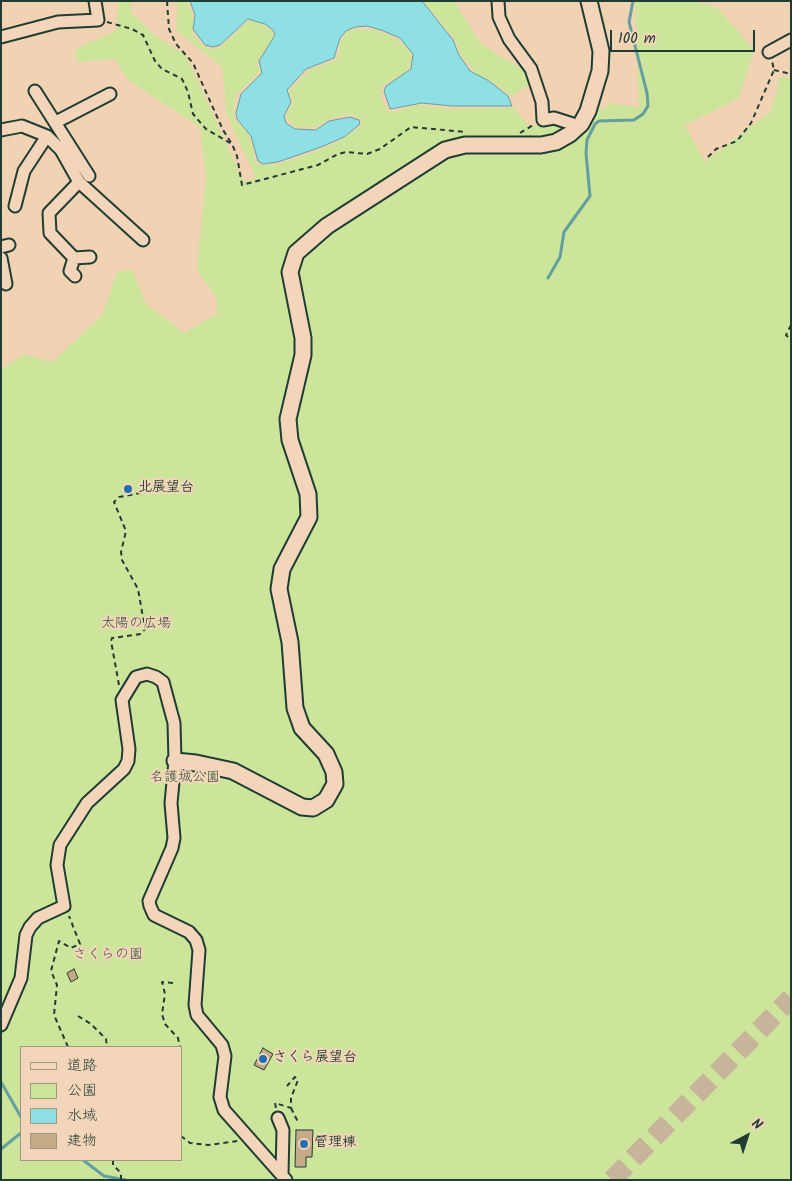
<!DOCTYPE html>
<html>
<head>
<meta charset="utf-8">
<style>
  body { margin:0 }
  #map { position:relative; width:792px; height:1181px; overflow:hidden; background:#f1d2b3; font-family:Kalam,"Klee One",sans-serif }
  canvas { display:block }
  .frame { position:absolute; inset:0; border:2px solid #1f3d34; pointer-events:none }
  .legend { position:absolute; left:20px; top:1046px; width:162px; height:115px; box-sizing:border-box; background:#f3d6b9; border:1px solid #9e9984; margin:0; padding:6px 9px; list-style:none; font-size:15px; color:#1f3d34 }
  .legend li { display:flex; align-items:center; gap:10px; height:25px }
  .legend b { width:25px; border:1px solid #9e9984 }
  .north { position:absolute; left:722px; top:1111px; width:50px; height:50px; -webkit-text-stroke:4px #f3d6b9; paint-order:stroke; rotate:40deg; font-size:14px; font-weight:700; line-height:20px; text-align:center; color:#1f3d34 }
  .north::after { content:''; display:block; margin:auto; width:18px; height:22px; background:#1f3d34; clip-path:polygon(50% 0,100% 100%,50% 72%,0 100%) }
  .scale { position:absolute; left:610px; top:30px; width:145px; height:22px; box-sizing:border-box; border:2px solid #1f3d34; border-top:0; padding-left:6px; font-size:15px; line-height:18px; white-space:nowrap; color:#1f3d34; -webkit-text-stroke:4px #f3d6b9; paint-order:stroke }
</style>
</head>
<body>
<div id="map">
<canvas width="792" height="1181"></canvas>
<div class="frame"></div>
<ul class="legend">
<li><b style="height:6px;background:#f3d6b9"></b>道路</li>
<li><b style="height:14px;background:#cce59b"></b>公園</li>
<li><b style="height:14px;background:#8ee0e4"></b>水域</li>
<li><b style="height:14px;background:#c5aa88"></b>建物</li>
</ul>
<div class="north">N</div>
<div class="scale">100 m</div>
</div>
<script>
const context = document.querySelector('canvas').getContext('2d');
context.lineJoin = 'round';
function fill(path, color) { context.fillStyle = color; context.fill(path, 'evenodd'); }
const toPath = rows => new Path2D(rows.map(r => 'M' + r).join(''));
function trace(path, color, width, dash) { context.strokeStyle = color; context.lineWidth = width; context.lineCap = dash ? 'butt' : 'round'; context.setLineDash(dash || []); context.stroke(path); }
function label(font, color, halo, rows, align = 'center') {
  context.font = font + ' Kalam,"Klee One",sans-serif'; context.lineWidth = 4; context.setLineDash([]); context.textBaseline = 'middle'; context.strokeStyle = halo; context.fillStyle = color; for (const [text, x, y, turn = 0] of rows) {
    context.save(); context.translate(x, y); context.rotate((+turn || 0) * Math.PI / 180); context.textAlign = isNaN(turn) ? turn : align; if (halo) context.strokeText(text, 0, 0); context.fillText(text, 0, 0); context.restore();
  }
}
fill(toPath([
  [119,1,131,1,131,12,153,34,186,56,244,182,256,178,227,115,222,67,176,30,178,1,187,1,193,16,192,33,203,46,213,50,220,47,248,21,258,22,271,30,274,36,257,62,260,73,236,95,234,106,234,118,248,134,254,151,255,162,261,165,279,164,317,151,339,141,362,125,361,119,348,114,330,119,316,127,294,127,286,116,293,102,289,91,309,70,331,62,339,55,340,42,346,33,354,29,376,30,395,38,405,45,411,54,411,62,406,72,382,86,381,97,388,111,394,112,418,105,449,109,514,108,528,125,526,126,564,126,572,138,595,108,601,110,611,103,639,108,635,1,692,1,717,7,754,50,739,98,685,125,705,162,771,111,780,77,791,78,791,1180,1,1180,1,370,24,354,52,362,102,315,117,272,132,270,146,304,184,333,217,314,217,299,197,270,206,177,200,127,128,80,115,59,76,62,75,49,116,31],
  [21,1047,181,1047,181,1160,21,1160],
  [423,1,454,1,481,44,527,72,531,84,511,96,490,80,476,74,460,54,455,40]
]), '#cce59b');
const water = toPath([
  [190,1,422,1,453,40,459,55,470,71,489,81,508,96,512,106,452,106,422,103,390,109,384,91,386,86,411,69,413,54,400,38,381,30,367,26,355,27,346,31,340,38,334,58,306,69,287,90,291,102,284,116,286,123,295,129,316,130,329,121,350,117,359,120,360,124,344,137,321,147,278,162,263,164,258,161,251,136,237,119,236,113,241,94,262,73,259,61,275,35,273,30,265,24,248,19,220,45,213,47,205,45,193,29,195,15,190,1]
]);
fill(water, '#8ee0e4');
trace(water, '#629f9e', 1);
trace(toPath([
  [548,278,560,257,564,232,590,196,586,153,587,140,595,124,599,121,634,120,643,114,648,106,647,93,629,22,633,1],
  [1,1082,21,1117],
  [1,1149,21,1133],
  [83,1160,104,1176,126,1180]
]), '#629f9e', 3);
const building = toPath([
  [74,969,78,978,71,982,67,973,74,969],
  [263,1048,273,1054,264,1070,254,1065,263,1048],
  [296,1130,313,1130,312,1157,306,1157,306,1167,295,1167,296,1130]
]);
fill(building, '#c5aa88');
trace(building, '#1f3d34', 1);
trace(toPath([
  [612,1180,791,998]
]), '#c7b49a', 20, [20, 10]);
const street = toPath([
  [498,1,499,17,509,39,531,69,542,102,543,120,554,118,579,126],
  [1,37,58,22,98,20,95,1],
  [769,52,791,40],
  [35,91,89,176],
  [56,122,110,94],
  [1,130,22,126,47,136,61,150,79,182,49,213,50,233,74,258,70,271,75,276],
  [79,182,143,240],
  [15,206,24,171,47,136],
  [1,247,9,245],
  [1,258,6,284],
  [74,258,90,257],
  [1,1025,21,978,26,935,30,927,38,918,64,906,57,865,60,845,87,803,124,769,128,761,129,749,122,700,136,677,147,674,156,677,163,682,174,723,175,761,171,803,174,838,172,848,149,901,150,906,154,915,189,932,196,940,199,950,195,1005,197,1015,222,1045,225,1056,220,1097,224,1110,286,1180],
  [278,1118,283,1130,282,1174]
]);
const secondary = toPath([
  [175,761,196,763,233,771,302,807,313,808,326,800,335,784,334,772,326,754,302,728,295,708,290,642,279,589,282,569,309,517,308,494,290,440,288,419,303,355,303,338,290,272,296,253,327,226,445,150,465,145,541,145,556,142,570,134,581,124,588,111,600,71,601,51,589,1]
]);
trace(street, '#1f3d34', 15);
trace(secondary, '#1f3d34', 19);
trace(toPath([
  [167,1,169,29,176,44,193,63,223,130,232,144],
  [107,22,132,29,143,35,155,61,162,69,182,79,188,92,193,114,206,129,232,144,237,156,242,185,318,165,338,154,346,152,367,154,380,149,411,127,466,132],
  [774,70,791,74],
  [520,133,533,125],
  [708,157,716,149,737,141,751,123,774,70,772,61],
  [791,325,786,335,791,340],
  [119,685,111,641,112,638,141,634,145,629,138,589,122,560,121,552,126,531,114,502,119,497,146,492],
  [173,983,162,982,165,994,162,1014,165,1024,178,1038,180,1047],
  [78,1016,91,1024,106,1039,107,1047],
  [68,1047,54,1015,57,985,51,971,59,941,71,948,80,944,69,916],
  [276,1108,275,1103,291,1108,291,1098,298,1080,295,1077,287,1086],
  [291,1108,299,1124],
  [181,1136,190,1143,208,1145,238,1141],
  [113,1160,113,1165,121,1173,121,1180]
]), '#1f3d34', 2, [5, 4]);
trace(street, '#f3d6b9', 11);
trace(secondary, '#f3d6b9', 15);
for (const [x, y, r, color] of [
  [128,489,5,"#1f6fb2"],
  [263,1059,5,"#1f6fb2"],
  [304,1144,5,"#1f6fb2"]
]) { const dot = new Path2D(); dot.arc(x, y, r, 0, 2 * Math.PI); context.fillStyle = color; context.fill(dot); trace(dot, '#f3d6b9', 2); }
label('bold 14px', '#1f3d34', '#f3d6b9', [
  ["北展望台",138,489],
  ["さくら展望台",273,1059],
  ["管理棟",314,1144]
], 'left');
label('14px', '#304e3e', '#f3d6b9', [
  ["太陽の広場",136,625],
  ["名護城公園",185,779],
  ["さくらの園",108,956]
]);
</script>
</body>
</html>
